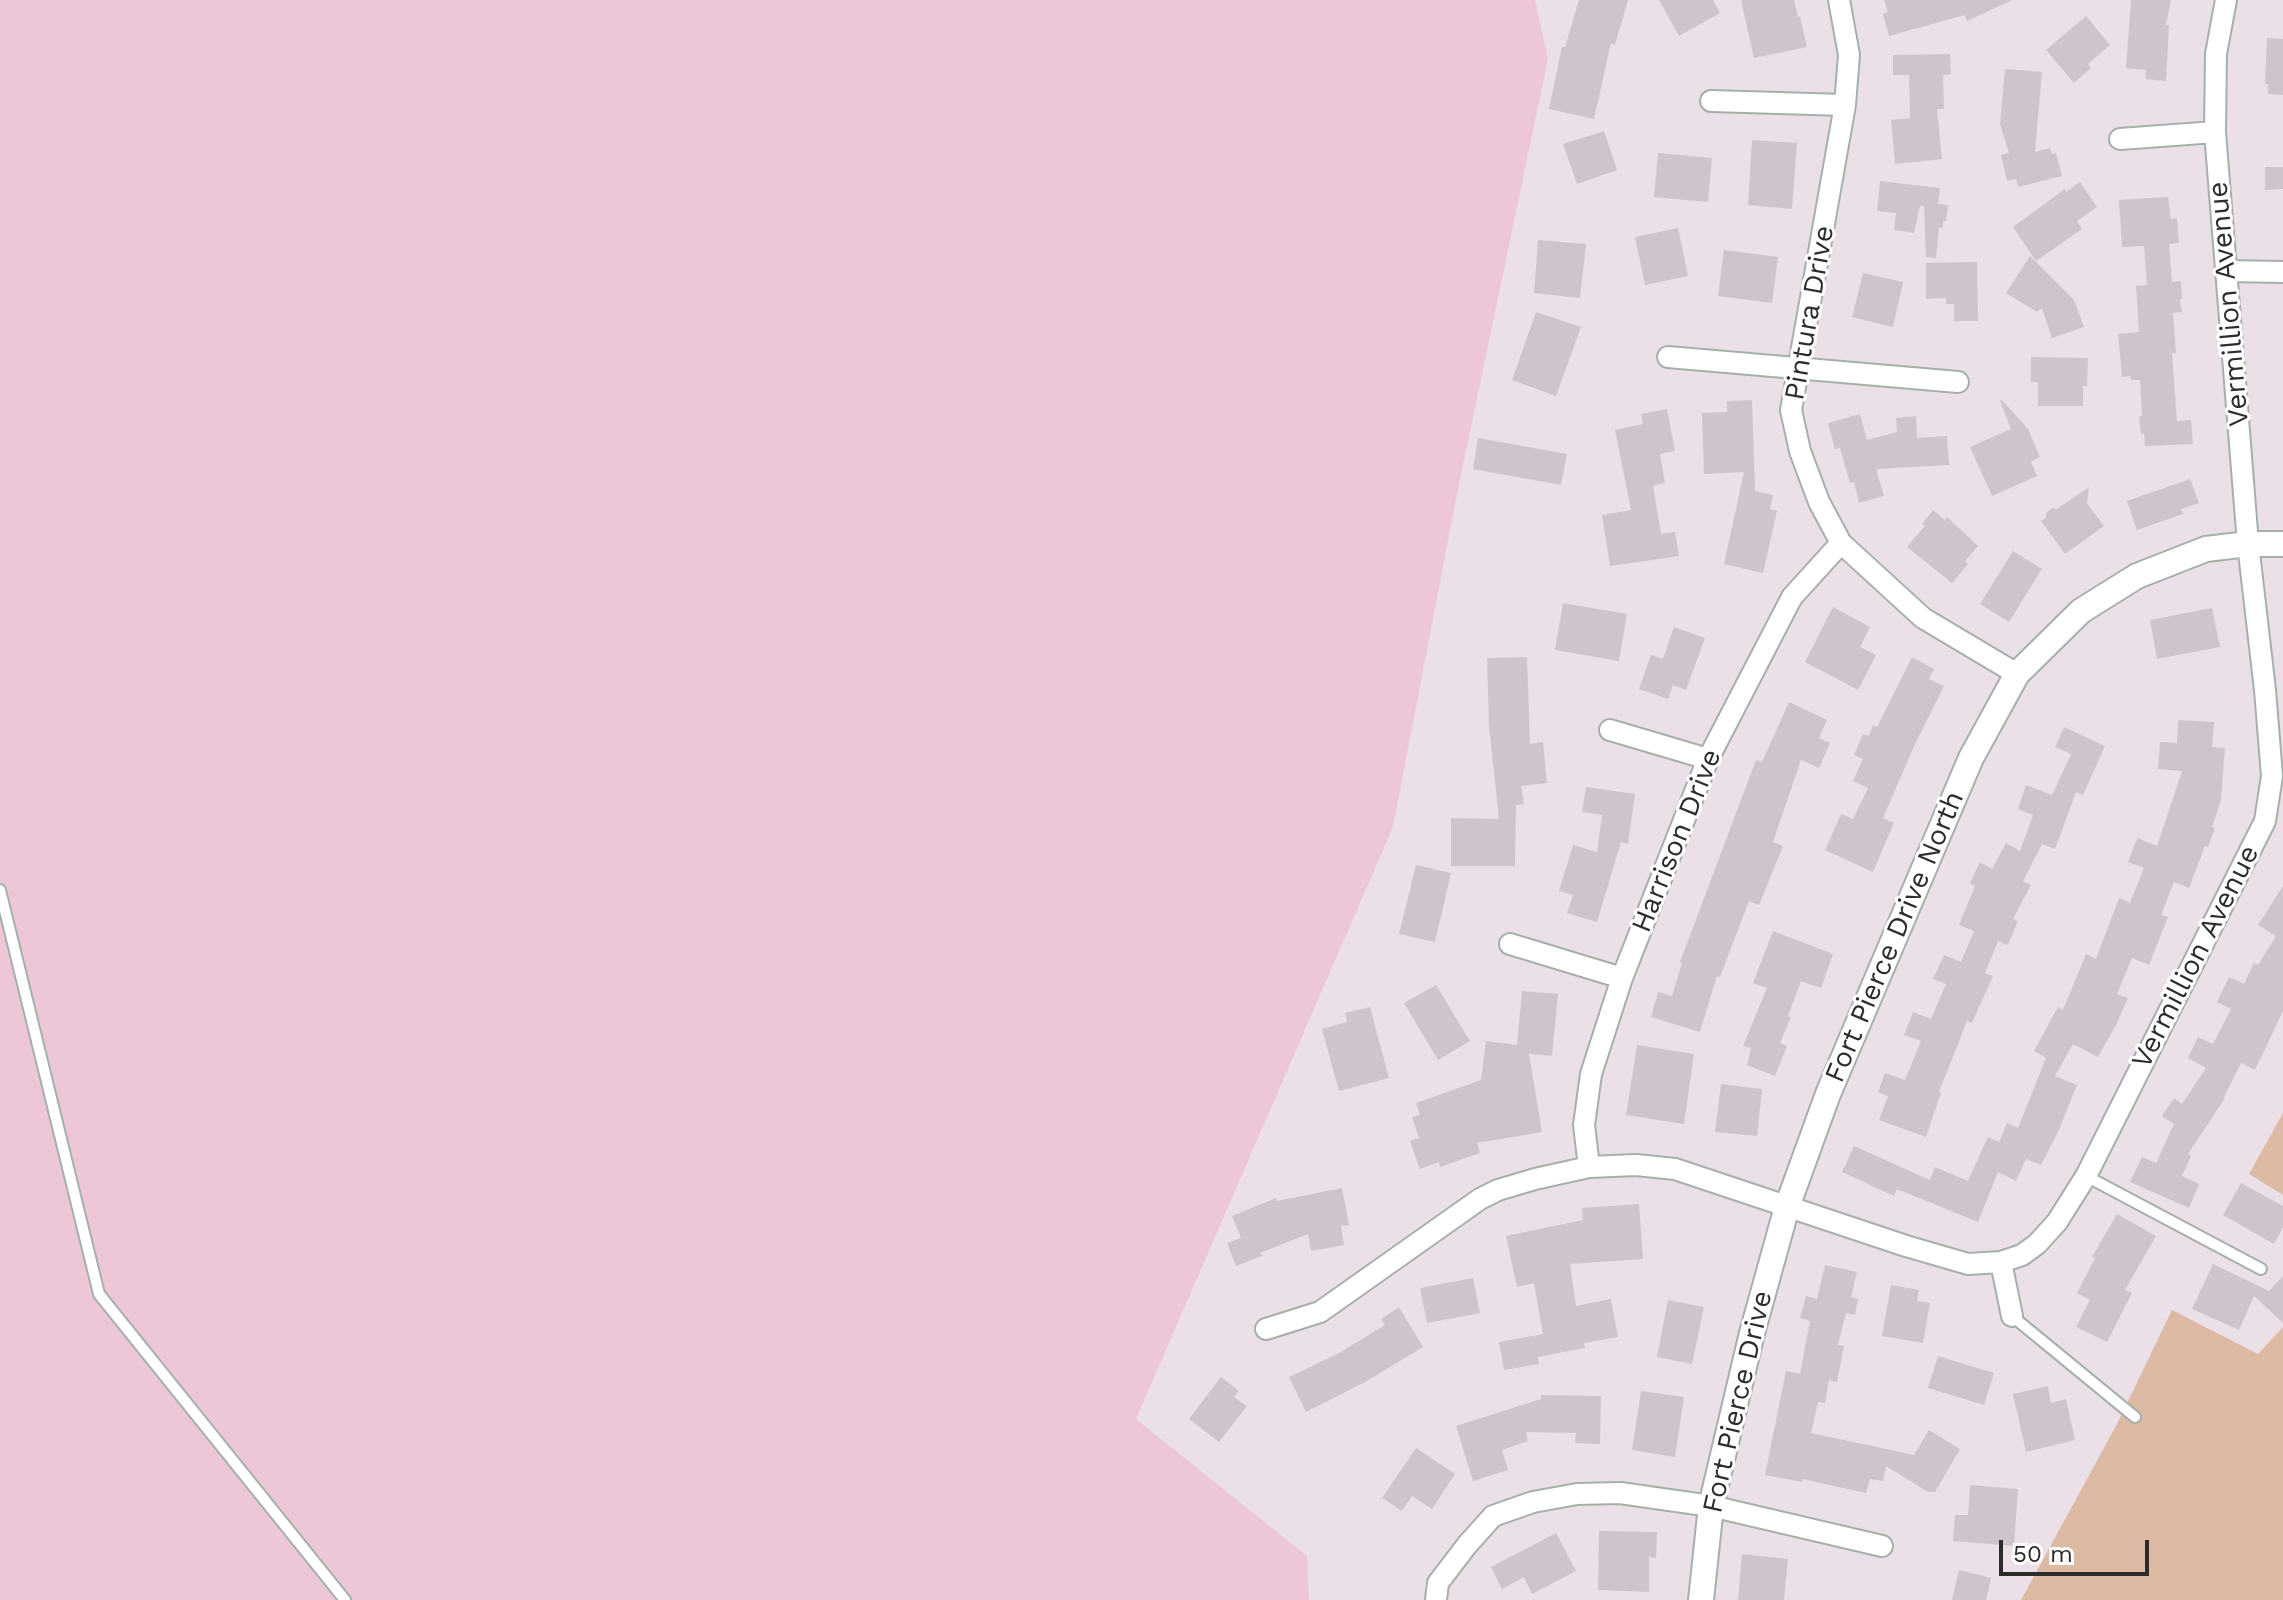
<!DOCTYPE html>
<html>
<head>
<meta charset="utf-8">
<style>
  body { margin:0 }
  #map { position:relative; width:2283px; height:1600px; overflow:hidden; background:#ece0e8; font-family:"Work Sans",sans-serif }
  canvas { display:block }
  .scale { position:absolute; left:1999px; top:1540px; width:150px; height:36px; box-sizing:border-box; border:4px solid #2c2c2c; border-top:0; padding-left:10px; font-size:24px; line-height:28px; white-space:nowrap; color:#2c2c2c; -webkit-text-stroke:6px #fff; paint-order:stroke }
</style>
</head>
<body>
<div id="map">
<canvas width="2283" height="1600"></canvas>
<div class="scale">50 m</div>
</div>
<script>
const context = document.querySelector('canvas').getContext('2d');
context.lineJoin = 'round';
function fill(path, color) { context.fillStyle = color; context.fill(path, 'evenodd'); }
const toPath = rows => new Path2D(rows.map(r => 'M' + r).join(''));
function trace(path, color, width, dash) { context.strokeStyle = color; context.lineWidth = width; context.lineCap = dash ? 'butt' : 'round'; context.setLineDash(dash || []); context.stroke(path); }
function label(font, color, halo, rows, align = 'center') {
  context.font = font + ' "Work Sans",sans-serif'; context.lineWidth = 6; context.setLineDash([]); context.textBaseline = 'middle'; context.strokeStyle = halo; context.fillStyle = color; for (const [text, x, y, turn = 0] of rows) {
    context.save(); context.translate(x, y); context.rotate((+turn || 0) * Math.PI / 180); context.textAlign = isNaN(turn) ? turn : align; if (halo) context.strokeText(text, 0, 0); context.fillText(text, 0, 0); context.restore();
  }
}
fill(toPath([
  [2283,1113,2283,1195,2249,1174],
  [2172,1310,2258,1354,2283,1327,2283,1600,2021,1600,2117,1424]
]), '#ddbaa3');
fill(toPath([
  [0,0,1535,0,1548,59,1458,489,1393,827,1136,1419,1307,1556,1309,1600,0,1600]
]), '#edc7d7');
fill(toPath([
  [1579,0,1628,0,1615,45,1611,43,1594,119,1549,109,1562,47,1565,47],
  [1659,0,1713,0,1720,13,1679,36],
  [1741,0,1794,0,1798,17,1800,16,1807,47,1754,58],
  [1884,0,2012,0,1967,21,1965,15,1889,36,1883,14,1888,12],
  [2131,0,2171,0,2166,25,2169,25,2166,81,2145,79,2146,70,2126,68],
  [2086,16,2110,45,2088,64,2091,68,2074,83,2046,50],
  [2267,38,2283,39,2283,95,2268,94,2268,84,2265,84],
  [1950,54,1951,74,1943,75,1944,109,1937,109,1942,159,1895,164,1891,120,1910,118,1909,75,1893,75,1893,55],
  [2005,69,2042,72,2035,152,2050,148,2052,154,2056,153,2062,176,2018,187,2016,179,2007,181,2001,155,2009,153,2000,124],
  [1604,131,1617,170,1577,184,1563,144],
  [1752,140,1797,143,1792,209,1748,205],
  [1658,153,1712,158,1708,202,1654,197],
  [2265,167,2283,167,2283,189,2265,190],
  [1880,181,1940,188,1938,204,1948,205,1946,221,1943,221,1943,228,1939,227,1936,258,1926,257,1924,206,1920,206,1914,233,1894,230,1896,213,1877,211],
  [2080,182,2097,207,2077,221,2082,229,2036,261,2013,227,2065,189,2066,192],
  [2168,197,2171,219,2177,218,2179,243,2169,244,2172,282,2181,281,2182,299,2180,299,2182,312,2173,313,2176,353,2172,353,2177,421,2191,420,2193,444,2145,446,2144,434,2141,434,2139,416,2142,416,2140,380,2131,380,2130,376,2122,377,2118,334,2139,332,2136,286,2147,285,2144,246,2122,247,2119,200],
  [1678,228,1688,276,1645,285,1635,237],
  [1538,240,1586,244,1580,298,1534,293],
  [1724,250,1778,257,1772,303,1718,296],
  [2030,256,2074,300,2084,327,2052,338,2042,308,2037,312,2006,293],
  [1977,262,1978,321,1954,321,1954,304,1946,304,1946,298,1926,299,1926,263],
  [1863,273,1903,282,1893,327,1852,317],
  [1536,312,1581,327,1556,396,1512,380],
  [2031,357,2088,358,2087,386,2083,386,2083,406,2038,406,2038,382,2031,382],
  [1752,400,1755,491,1773,495,1770,509,1777,511,1763,573,1724,564,1744,472,1704,474,1702,413,1727,412,1727,401],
  [2002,400,2028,429,2040,457,2031,462,2037,476,1992,496,1970,447,2011,429,2000,401],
  [1667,409,1675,451,1660,454,1665,483,1653,486,1661,534,1675,532,1679,556,1610,566,1602,515,1631,510,1615,430,1643,424,1641,414],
  [1860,414,1867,440,1897,432,1896,418,1916,416,1917,438,1947,436,1949,465,1876,469,1884,496,1859,503,1854,482,1850,483,1840,448,1835,449,1828,423],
  [1478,438,1567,454,1561,485,1473,469],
  [2190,479,2199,503,2181,509,2183,514,2137,530,2127,501],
  [2089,487,2087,503,2104,526,2065,554,2041,521,2046,518,2046,513,2053,508,2057,509],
  [1933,510,1945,520,1947,517,1978,546,1965,561,1968,564,1952,583,1907,547,1925,526,1922,524],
  [2013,551,2042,569,2009,622,1980,604],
  [1563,603,1627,614,1619,661,1555,650],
  [1833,607,1870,627,1860,647,1876,655,1858,690,1805,662],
  [2212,608,2220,647,2157,659,2150,620],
  [1674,627,1705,638,1686,690,1673,685,1668,699,1639,689,1651,655,1663,659],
  [1527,657,1530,744,1543,742,1547,783,1521,786,1524,804,1516,805,1515,866,1451,866,1451,818,1499,819,1489,726,1487,658],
  [1912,657,1934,669,1929,679,1944,686,1915,744,1883,818,1894,823,1873,872,1825,850,1841,814,1853,819,1868,788,1853,781,1863,759,1854,755,1863,734,1869,736,1873,725,1877,727],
  [1789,702,1827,720,1819,738,1830,743,1819,768,1801,760,1773,842,1783,846,1759,905,1749,901,1720,977,1717,976,1700,1032,1651,1017,1658,992,1672,996,1682,963,1680,962,1756,760,1762,762],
  [2178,720,2214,722,2212,747,2225,748,2221,800,2212,827,2215,828,2208,847,2205,846,2189,888,2174,882,2161,915,2168,917,2149,965,2132,958,2117,994,2128,998,2117,1023,2098,1057,2073,1044,2055,1076,2077,1085,2058,1132,2041,1165,2026,1159,2016,1181,1998,1172,1978,1222,1897,1189,1894,1196,1842,1172,1854,1146,1930,1180,1935,1167,1968,1181,1988,1137,1999,1142,2007,1123,2018,1128,2046,1058,2034,1051,2058,1007,2063,1010,2086,954,2096,959,2119,898,2130,903,2144,868,2128,862,2137,838,2157,846,2182,771,2158,769,2160,742,2177,743],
  [2064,727,2105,746,2083,795,2076,792,2055,849,2042,844,2023,881,2031,885,2013,919,2018,921,2008,945,1998,941,1985,973,1993,976,1972,1023,1967,1021,1939,1092,1941,1093,1926,1137,1879,1120,1888,1096,1878,1092,1885,1073,1905,1080,1921,1041,1904,1035,1913,1012,1931,1019,1946,984,1933,979,1944,955,1961,962,1974,931,1959,925,1975,886,1970,883,1980,862,1992,869,2006,843,2020,851,2033,815,2018,809,2026,785,2052,795,2071,754,2055,747],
  [1586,787,1635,794,1628,844,1621,842,1597,922,1567,913,1573,895,1559,891,1573,845,1597,852,1602,815,1582,812],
  [1416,865,1451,873,1435,942,1399,934],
  [2283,886,2283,1011,2255,1070,2241,1063,2224,1097,2225,1098,2188,1154,2191,1156,2182,1176,2199,1184,2189,1208,2130,1182,2142,1157,2156,1163,2174,1124,2162,1116,2174,1098,2182,1104,2206,1068,2188,1058,2198,1037,2213,1044,2231,1009,2217,1002,2229,977,2244,984,2254,963,2258,965,2276,936,2258,925],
  [1773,931,1833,954,1821,988,1801,981,1788,1016,1791,1017,1780,1043,1787,1046,1775,1076,1747,1065,1751,1048,1743,1046,1767,988,1753,983],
  [1436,985,1470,1041,1438,1060,1404,1003],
  [1522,991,1558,994,1552,1056,1529,1054,1542,1132,1477,1143,1480,1153,1440,1167,1439,1162,1420,1169,1410,1141,1419,1138,1412,1117,1420,1115,1416,1103,1481,1080,1486,1041,1517,1045],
  [1370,1007,1389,1078,1339,1091,1322,1029,1347,1022,1345,1013],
  [1637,1045,1694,1054,1684,1124,1626,1115],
  [1721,1084,1762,1089,1757,1136,1715,1132],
  [2241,1183,2283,1206,2283,1227,2274,1244,2223,1215],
  [1342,1188,1349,1225,1341,1226,1344,1245,1311,1251,1308,1234,1260,1253,1262,1256,1236,1266,1227,1243,1241,1238,1232,1216,1276,1198,1277,1201],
  [1639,1204,1643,1259,1570,1264,1576,1306,1611,1299,1618,1337,1584,1343,1585,1348,1538,1357,1539,1364,1504,1370,1499,1342,1543,1334,1534,1283,1517,1287,1506,1236,1583,1220,1582,1208],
  [2117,1214,2156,1236,2125,1290,2132,1293,2107,1342,2076,1327,2090,1300,2077,1293,2095,1258,2092,1257],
  [2213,1264,2269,1291,2283,1276,2283,1323,2254,1296,2239,1330,2192,1309],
  [1825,1265,1857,1272,1851,1297,1858,1299,1855,1315,1846,1313,1838,1345,1844,1346,1837,1382,1829,1380,1825,1403,1818,1402,1811,1433,1914,1455,1929,1430,1960,1449,1935,1492,1928,1492,1886,1466,1883,1481,1870,1479,1866,1493,1802,1479,1802,1482,1765,1475,1786,1371,1800,1374,1810,1321,1800,1318,1806,1296,1817,1299],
  [1473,1278,1480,1313,1427,1323,1420,1288],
  [1891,1285,1919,1290,1917,1301,1930,1303,1923,1343,1882,1336],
  [1668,1300,1704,1307,1692,1364,1657,1357],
  [1399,1307,1423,1347,1365,1382,1306,1412,1289,1377,1341,1352,1385,1325,1381,1319],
  [1938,1356,1994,1373,1984,1405,1928,1388],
  [1221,1377,1239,1391,1234,1397,1247,1406,1219,1442,1189,1419],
  [2048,1386,2051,1403,2066,1399,2075,1440,2026,1452,2013,1394],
  [1641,1391,1684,1397,1675,1457,1632,1450],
  [1541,1395,1601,1396,1600,1444,1575,1443,1576,1433,1526,1432,1528,1441,1502,1450,1508,1470,1473,1481,1456,1426,1541,1399],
  [1416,1448,1455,1474,1432,1509,1412,1496,1402,1511,1382,1498],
  [1970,1485,2018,1489,2014,1546,1953,1541,1955,1515,1968,1515],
  [1599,1531,1657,1532,1656,1558,1649,1557,1649,1592,1598,1590],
  [1556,1533,1576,1571,1532,1594,1524,1577,1502,1589,1491,1567],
  [1742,1554,1788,1559,1784,1600,1738,1600],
  [1959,1570,1991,1578,1986,1600,1952,1600]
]), '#cfc4cb');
const service = toPath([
  [0,890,99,1294,345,1600],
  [2086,1176,2261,1269],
  [2012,1316,2135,1417]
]);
const minor = toPath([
  [1839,0,1849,55,1845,105,1791,410,1800,451,1819,502,1841,543,1923,618,2017,674],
  [1711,101,1845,105],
  [2120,139,2215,132],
  [2225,271,2283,272],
  [1668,357,1958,382],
  [1610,730,1708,759],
  [1510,944,1622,978],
  [1589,1167,1584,1125,1591,1074,1622,978,1708,759,1792,597,1841,543],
  [2001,1262,2012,1316],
  [1266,1329,1320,1312,1480,1199,1498,1190,1535,1179,1589,1167,1636,1165,1675,1169,1906,1246,1968,1264,2001,1262,2022,1255,2037,1244,2057,1222,2086,1176,2265,821,2272,776,2265,690,2248,544,2215,132,2216,54,2226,0],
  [1436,1600,1438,1583,1467,1545,1493,1516,1533,1502,1577,1494,1620,1493,1711,1506,1882,1546]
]);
const tertiary = toPath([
  [1701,1600,1711,1506,1752,1333,1787,1207,1828,1094,1971,758,2017,674,2081,611,2137,576,2206,549,2248,544,2283,544]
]);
trace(service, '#a6b0ab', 14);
trace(minor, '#a6b0ab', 24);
trace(tertiary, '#a6b0ab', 28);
trace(service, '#fff', 10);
trace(minor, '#fff', 20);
trace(tertiary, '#fff', 24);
label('28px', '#2c2c2c', '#fff', [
  ["Vermillion Avenue",2229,304,-95],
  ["Pintura Drive",1810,313,-80],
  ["Harrison Drive",1677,841,-68],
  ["Fort Pierce Drive North",1895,937,-67],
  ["Vermillion Avenue",2196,957,-63],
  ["Fort Pierce Drive",1738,1402,-77]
]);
</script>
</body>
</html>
